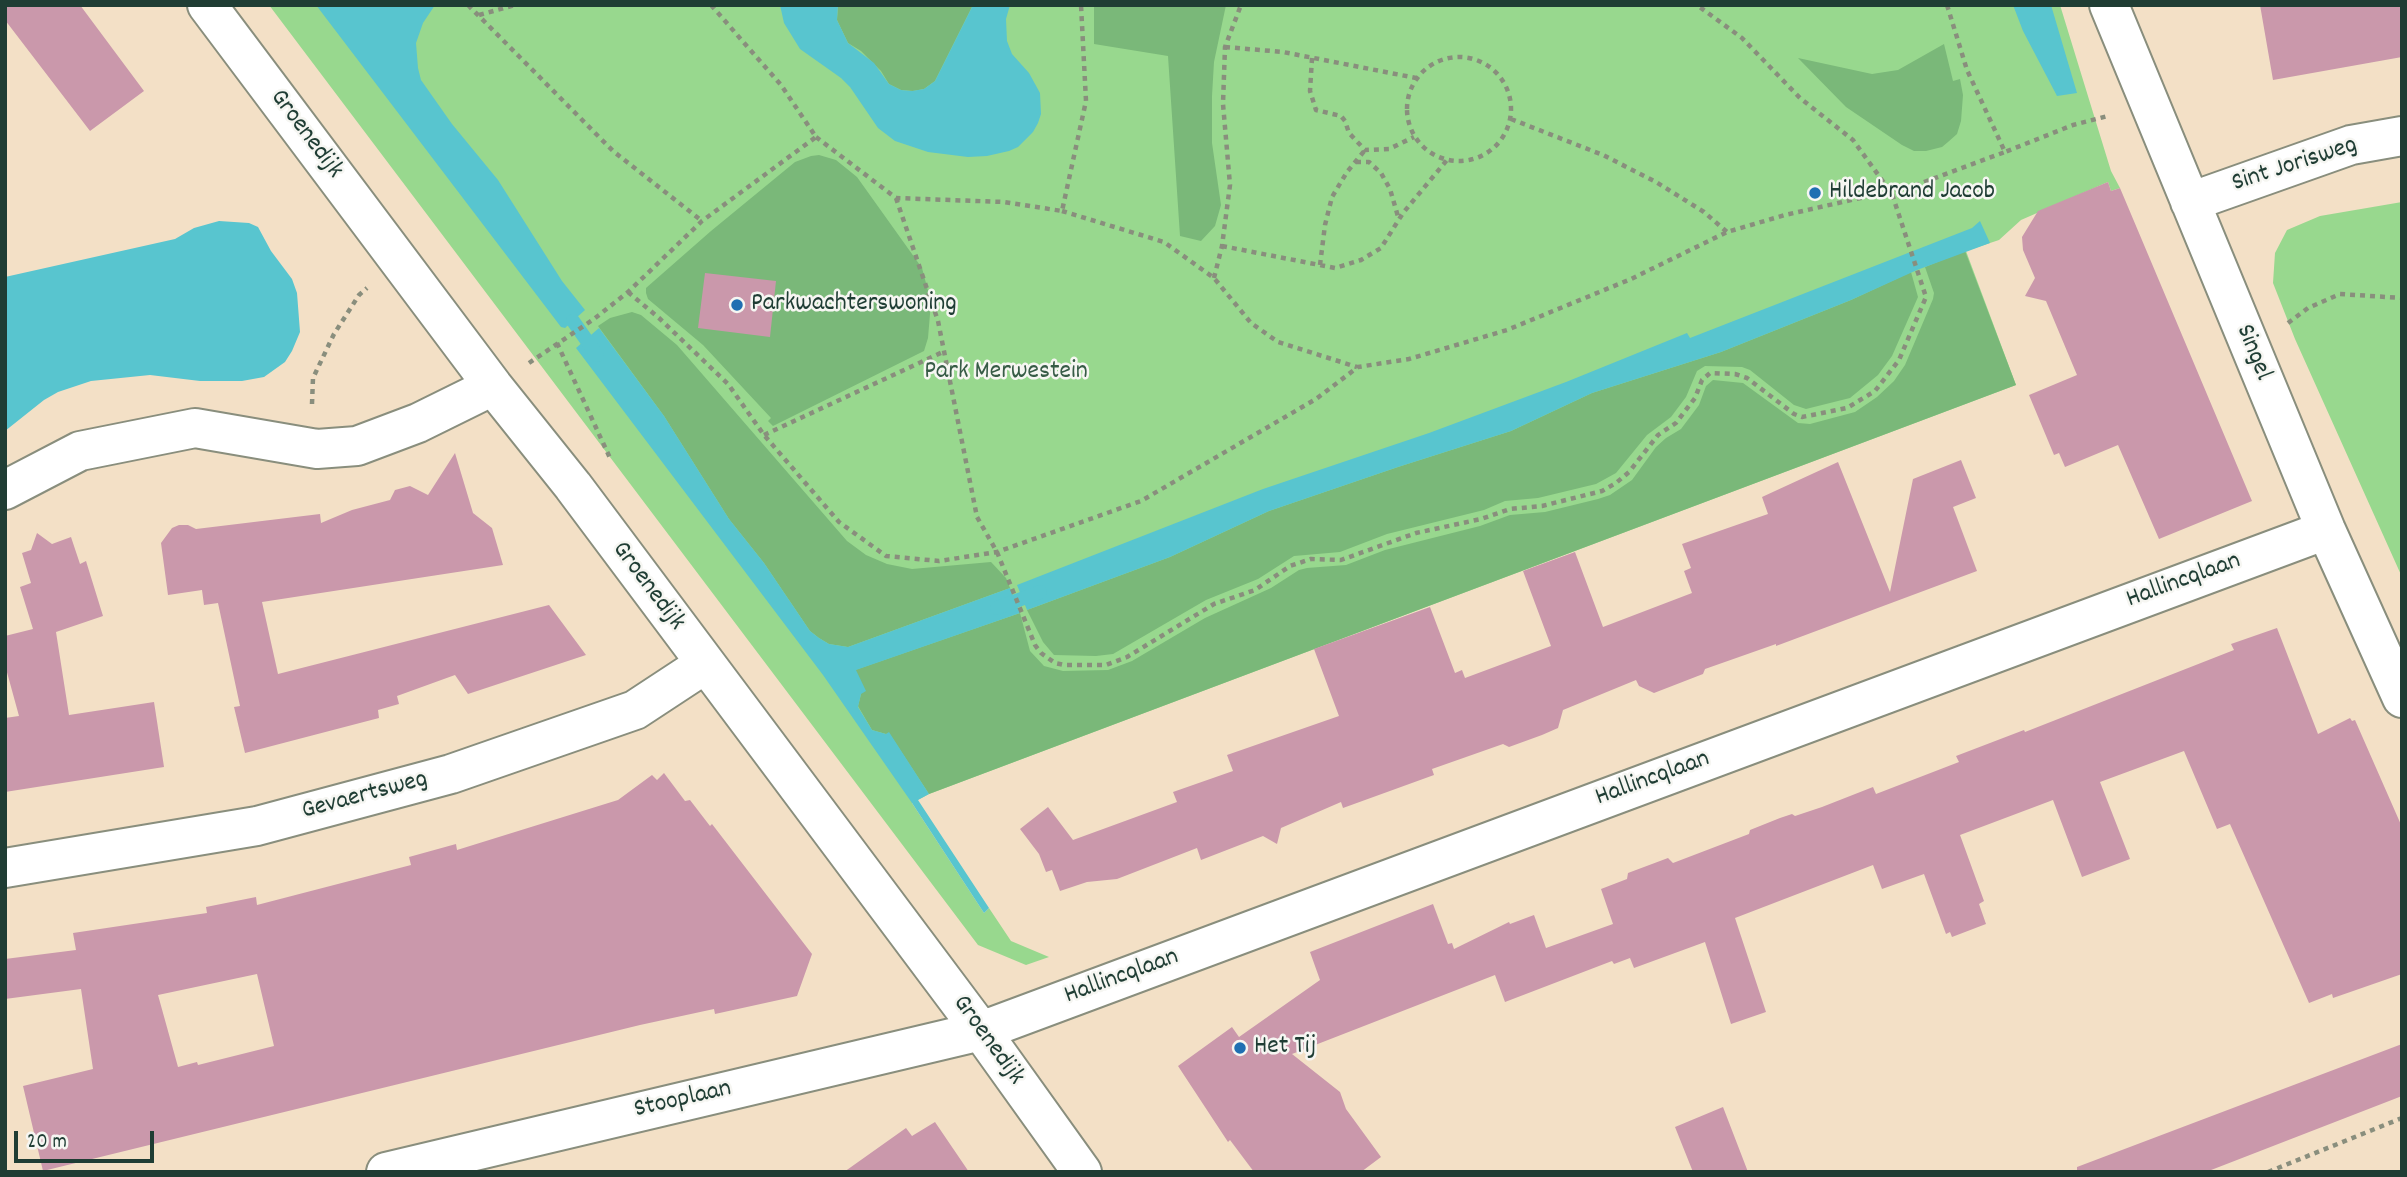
<!DOCTYPE html>
<html>
<head>
<meta charset="utf-8">
<style>
  body { margin:0 }
  #map { position:relative; width:2407px; height:1177px; overflow:hidden; background:#f3e0c6; font-family:Dekko,sans-serif }
  canvas { display:block }
  .frame { position:absolute; inset:0; border:7px solid #1f3d34; pointer-events:none }
  .scale { position:absolute; left:14px; top:1131px; width:140px; height:32px; box-sizing:border-box; border:4px solid #1f3d34; border-top:0; padding-left:9px; font-size:21px; line-height:24px; white-space:nowrap; color:#1f3d34; -webkit-text-stroke:5px #f6f6f2; paint-order:stroke }
</style>
</head>
<body>
<div id="map">
<canvas width="2407" height="1177"></canvas>
<div class="frame"></div>
<div class="scale">20 m</div>
</div>
<script>
const context = document.querySelector('canvas').getContext('2d');
context.lineJoin = 'round';
function fill(path, color) { context.fillStyle = color; context.fill(path, 'evenodd'); }
const toPath = rows => new Path2D(rows.map(r => 'M' + r).join(''));
function trace(path, color, width, dash) { context.strokeStyle = color; context.lineWidth = width; context.lineCap = dash ? 'butt' : 'round'; context.setLineDash(dash || []); context.stroke(path); }
function label(font, color, halo, rows, align = 'center') {
  context.font = font + ' Dekko,sans-serif'; context.lineWidth = 5; context.setLineDash([]); context.textBaseline = 'middle'; context.strokeStyle = halo; context.fillStyle = color; for (const [text, x, y, turn = 0] of rows) {
    context.save(); context.translate(x, y); context.rotate((+turn || 0) * Math.PI / 180); context.textAlign = isNaN(turn) ? turn : align; if (halo) context.strokeText(text, 0, 0); context.fillText(text, 0, 0); context.restore();
  }
}
fill(toPath([
  [269,5,2060,5,2111,171,2120,188,2111,191,2108,182,2021,220,1999,240,1966,251,2016,385,929,794,912,803,984,913,989,908,1011,941,1049,957,1026,965,978,945],
  [2402,202,2402,577,2295,339,2273,283,2275,253,2287,230,2320,216]
]), '#98d88e');
fill(toPath([
  [838,5,973,5,935,81,924,89,913,91,901,90,889,84,881,71,861,51,848,43,837,20],
  [1094,5,1226,5,1214,62,1212,96,1212,143,1221,205,1215,226,1201,241,1180,236,1168,56,1094,44],
  [1944,44,1953,81,1960,79,1963,95,1961,121,1957,134,1948,142,1942,147,1926,151,1914,151,1902,145,1846,107,1798,58,1872,74,1898,70],
  [819,155,836,160,857,177,922,268,931,302,928,338,924,351,773,426,768,421,771,418,703,345,648,299,646,293,646,288,711,231,795,162,811,156],
  [1965,251,2016,385,929,794,889,733,886,734,872,730,858,706,861,694,855,670,1020,613,1030,651,1044,666,1063,671,1108,670,1132,661,1205,618,1271,588,1299,570,1307,568,1346,565,1385,550,1480,526,1510,515,1545,512,1598,499,1610,495,1632,480,1656,447,1666,438,1681,429,1699,405,1706,386,1713,380,1743,383,1798,423,1810,424,1855,412,1877,397,1894,381,1905,365,1933,299,1934,293,1925,267],
  [1911,272,1918,297,1892,356,1878,375,1850,398,1806,409,1794,405,1750,370,1742,367,1705,366,1697,371,1686,397,1671,417,1647,435,1616,473,1596,484,1538,498,1505,501,1484,510,1387,534,1340,552,1294,556,1258,579,1206,600,1113,654,1096,656,1054,655,1043,642,1027,610,1170,557,1269,511,1398,467,1511,431,1592,393,1721,352,1851,300],
  [632,312,641,315,677,345,847,541,866,555,887,564,912,569,991,562,1006,578,1010,588,848,647,829,644,819,638,810,631,764,563,729,519,664,416,598,326,610,318]
]), '#7ab879');
fill(toPath([
  [316,5,435,5,423,23,416,43,418,68,421,80,452,124,498,180,562,281,585,310,565,328,561,327],
  [780,5,838,5,837,20,848,43,874,63,889,84,901,90,912,91,924,89,935,81,973,5,1010,5,1006,19,1007,41,1012,54,1029,73,1040,93,1041,114,1038,123,1033,132,1018,147,1009,151,987,156,968,157,928,152,895,141,878,128,850,87,841,78,800,49,784,23],
  [2013,5,2051,5,2077,93,2057,96,2023,31],
  [219,221,249,223,258,227,271,251,292,279,297,293,300,332,292,351,285,362,264,377,242,381,200,381,150,375,91,381,58,392,44,400,5,431,5,277,175,239,194,228],
  [1980,221,1990,243,1917,270,1851,300,1721,352,1592,393,1511,431,1398,467,1269,511,1170,557,1027,610,1017,585,1263,489,1429,433,1566,382,1687,333,1690,338,1972,228],
  [599,328,664,416,729,519,764,563,810,631,819,638,829,644,848,647,1010,588,1020,613,856,670,866,691,861,694,858,707,872,730,886,734,889,732,929,794,918,800,989,908,984,913,912,803,823,675,576,348]
]), '#58c5cf');
trace(toPath([
  [573,321,597,355],
  [997,608,1040,592]
]), '#58c5cf', 14);
fill(toPath([
  [5,5,80,5,144,91,90,131,5,20],
  [2260,5,2402,5,2402,57,2273,80],
  [2108,182,2111,191,2120,188,2252,501,2159,539,2118,445,2065,467,2059,453,2054,455,2029,395,2077,375,2046,301,2025,296,2035,278,2023,250,2022,237,2038,211],
  [705,273,776,281,770,337,698,328],
  [455,453,473,513,492,528,503,565,262,602,278,674,549,605,586,655,468,694,455,675,397,696,399,704,378,710,379,718,245,753,234,707,240,706,218,603,204,605,202,590,168,595,161,543,172,528,179,525,188,525,196,529,320,514,321,523,352,510,390,500,395,490,410,486,428,495],
  [1961,460,1976,498,1953,507,1977,571,1776,646,1776,644,1705,669,1703,674,1654,693,1639,686,1636,680,1563,710,1558,728,1542,735,1509,747,1503,744,1432,769,1434,775,1343,808,1341,802,1281,828,1277,844,1263,836,1201,860,1197,848,1117,879,1087,882,1060,891,1052,870,1046,872,1039,854,1020,829,1048,807,1073,840,1177,802,1173,792,1233,771,1227,755,1339,716,1314,649,1430,607,1455,673,1462,670,1465,678,1551,646,1523,571,1575,552,1603,627,1692,593,1684,571,1691,568,1682,544,1768,514,1762,497,1838,462,1890,592,1913,479],
  [37,533,52,544,71,537,80,564,86,561,103,616,56,632,69,715,154,702,164,767,5,792,5,718,19,716,5,665,5,636,33,629,20,587,31,583,22,553,31,550],
  [2277,628,2318,734,2350,718,2352,721,2355,720,2402,827,2402,974,2333,998,2332,994,2309,1003,2230,824,2217,829,2184,751,2100,782,2130,859,2082,877,2053,800,1960,835,1984,901,1979,904,1986,924,1952,937,1950,932,1946,934,1924,874,1882,889,1873,865,1735,918,1766,1012,1731,1024,1705,942,1634,968,1630,958,1614,964,1612,961,1505,1002,1495,975,1292,1054,1340,1092,1346,1109,1381,1157,1361,1172,1254,1172,1230,1140,1228,1142,1178,1066,1232,1027,1239,1037,1320,980,1310,952,1433,904,1448,944,1452,943,1454,949,1509,922,1510,924,1534,915,1546,948,1613,924,1601,889,1627,879,1628,873,1668,858,1673,863,1749,834,1750,830,1780,818,1792,814,1795,816,1822,807,1873,787,1876,794,1959,762,1956,756,2024,730,2025,732,2234,650,2231,644],
  [664,773,685,801,690,800,710,826,712,824,812,954,797,996,715,1014,714,1009,640,1025,43,1171,23,1086,93,1069,81,989,5,999,5,959,76,950,73,933,207,913,206,907,256,897,257,905,411,865,409,857,456,844,457,850,618,800,652,775,657,780],
  [257,974,274,1046,198,1065,197,1062,178,1067,158,995],
  [2402,1044,2402,1096,2206,1172,2077,1172,2077,1167],
  [1723,1107,1748,1172,1693,1172,1675,1127],
  [935,1122,969,1172,844,1172,906,1128,912,1136]
]), '#ca98ab');
const minor = toPath([
  [207,5,493,386,573,486,981,1031,1082,1172],
  [2109,5,2326,530,2402,698],
  [2190,202,2351,145,2402,136],
  [5,490,80,451,195,428,317,449,357,446,418,423,493,386],
  [5,868,257,826,451,774,635,710,705,664],
  [386,1172,981,1031,2326,530]
]);
trace(minor, '#898e7d', 42);
trace(toPath([
  [468,5,613,151,702,221],
  [1947,5,1967,70,2005,152,2073,125,2108,116],
  [479,15,515,5],
  [1225,47,1283,52,1416,78],
  '1407 109a52 52 0 1 1 104 0a52 52 0 1 1-104 0Z',
  [1312,58,1310,91,1316,110,1341,116,1345,121,1349,133,1365,150,1389,149,1414,137],
  [1511,119,1603,155,1656,182,1704,212,1727,232],
  [816,137,896,198,1004,202,1062,211,1086,101,1081,5],
  [1356,162,1369,162,1381,173,1390,189,1399,220],
  [896,198,938,321,977,517,997,552,1035,645,1041,653,1055,663,1064,665,1106,665,1127,657,1214,604,1255,590,1290,566,1311,559,1341,560,1416,533,1481,519,1510,509,1542,506,1602,491,1616,483,1629,472,1658,435,1676,423,1695,398,1702,380,1710,373,1735,374,1747,378,1794,414,1802,417,1847,408,1875,391,1899,360,1926,297,1892,194,1853,140,1800,98,1742,38,1697,5],
  [1062,211,1164,242,1214,278,1251,323,1278,342,1357,367],
  [1222,246,1335,268,1361,260,1381,248,1403,213,1447,160],
  [1320,265,1325,225,1332,197,1347,172,1365,150],
  [1214,278,1222,246,1230,185,1223,104,1225,47,1241,5],
  [628,292,659,318,728,384,764,435,839,522,886,556,939,561,997,552,1141,501,1316,399,1358,367,1409,359,1507,330,1631,279,1727,232,1785,215,1878,194,1892,194,2005,152],
  [2288,323,2308,308,2340,294,2402,298],
  [557,343,610,458,609,459],
  [529,363,594,319,628,292,702,221,816,137,781,85,711,5],
  [312,404,313,378,334,334,359,295,367,288],
  [764,435,945,351],
  [2268,1172,2402,1118]
]), '#898e7d', 4.5, [5, 5]);
trace(minor, '#fff', 38);
for (const [x, y, r, color] of [
  [1815,193,7,"#1f6fb2"],
  [737,305,7,"#1f6fb2"],
  [1240,1048,7,"#1f6fb2"]
]) { const dot = new Path2D(); dot.arc(x, y, r, 0, 2 * Math.PI); context.fillStyle = color; context.fill(dot); trace(dot, '#f6f6f2', 2.5); }
label('26px', '#1f3d34', '#f6f6f2', [
  ["Groenedijk",305,135,53],
  ["Sint Jorisweg",2295,166,-18],
  ["Singel",2252,353,68],
  ["Hallincqlaan",2184,582,-20],
  ["Groenedijk",647,587,53],
  ["Hallincqlaan",1653,780,-20],
  ["Gevaertsweg",365,797,-15],
  ["Hallincqlaan",1122,978,-20],
  ["Groenedijk",987,1041,54],
  ["Stooplaan",683,1101,-13]
]);
label('26px', '#1f3d34', '#f6f6f2', [
  ["Hildebrand Jacob",1829,193],
  ["Parkwachterswoning",751,305],
  ["Het Tij",1254,1048]
], 'left');
label('26px', '#375c46', '#f6f6f2', [
  ["Park Merwestein",1006,373]
]);
</script>
</body>
</html>
